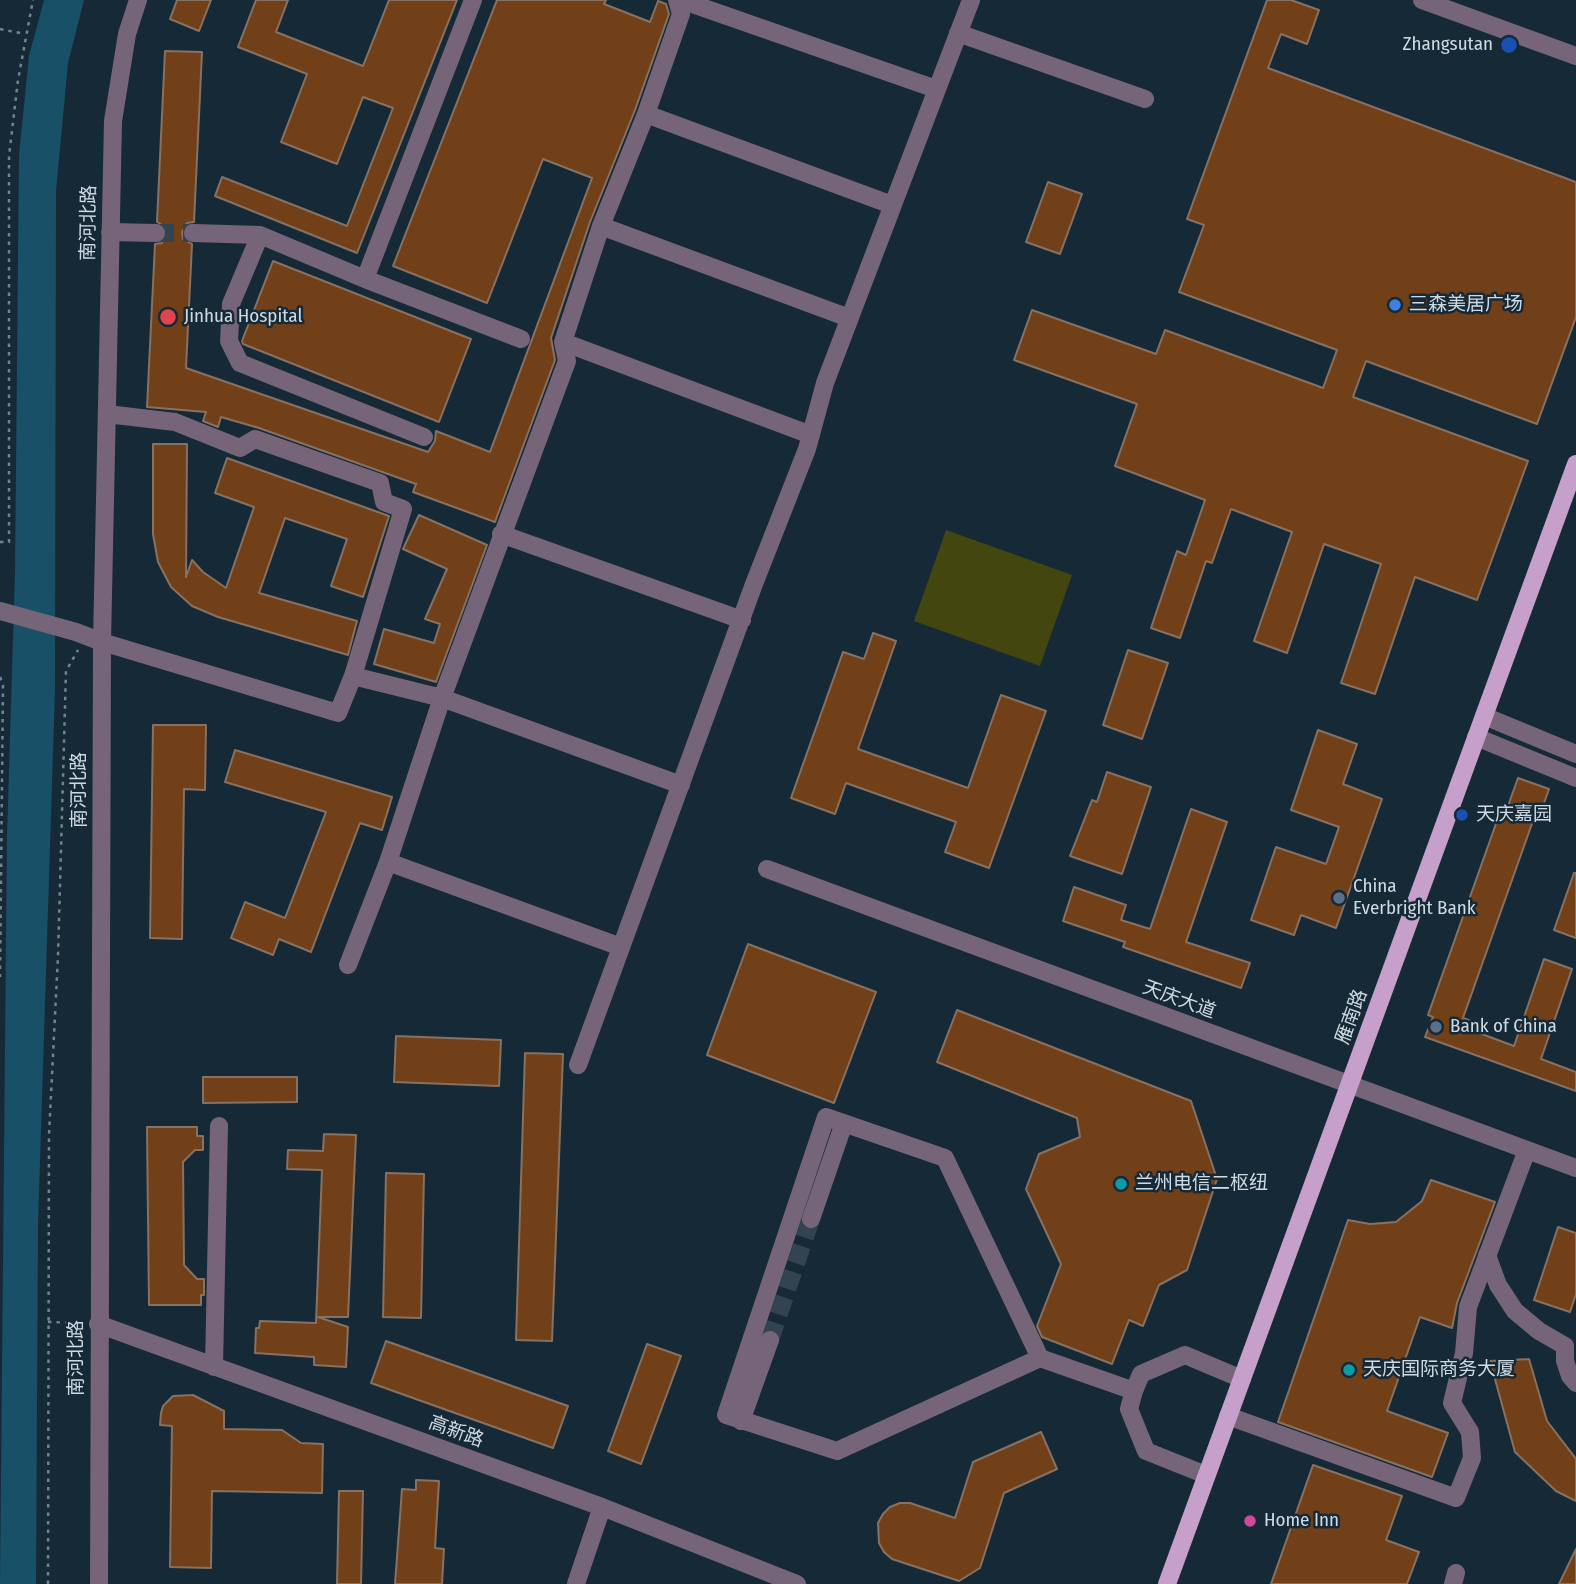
<!DOCTYPE html>
<html>
<head>
<meta charset="utf-8">
<style>
  body { margin:0 }
  canvas { display:block; background:#162936 }
</style>
</head>
<body>
<canvas width="1576" height="1584"></canvas>
<script>
const context = document.querySelector('canvas').getContext('2d');
context.lineJoin = 'round';
function fill(path, color) { context.fillStyle = color; context.fill(path, 'evenodd'); }
const toPath = rows => new Path2D(rows.map(r => 'M' + r).join(''));
function trace(path, color, width, dash) { context.strokeStyle = color; context.lineWidth = width; context.lineCap = dash ? 'butt' : 'round'; context.setLineDash(dash || []); context.stroke(path); }
function label(font, color, halo, rows, align = 'center') {
  context.font = font + ' "Fira Sans Condensed","Noto Sans SC",sans-serif'; context.lineWidth = 5; context.setLineDash([]); context.textBaseline = 'middle'; context.strokeStyle = halo; context.fillStyle = color; for (const [text, x, y, turn = 0] of rows) {
    context.save(); context.translate(x, y); context.rotate((+turn || 0) * Math.PI / 180); context.textAlign = isNaN(turn) ? turn : align; if (halo) context.strokeText(text, 0, 0); context.fillText(text, 0, 0); context.restore();
  }
}
fill(toPath([
  [946,530,1072,575,1040,666,914,621]
]), '#43460e');
fill(toPath([
  [44,0,84,0,68,63,56,191,55,689,38,1224,36,1584,0,1584,7,836,15,573,19,155,29,56]
]), '#185068');
const building = toPath([
  [177,0,211,0,199,31,170,19,177,0],
  [256,0,288,0,276,32,363,66,389,0,457,0,357,253,215,196,222,177,347,226,393,108,363,97,337,164,281,142,307,74,238,47,256,0],
  [497,0,606,0,604,4,650,22,658,1,666,4,669,14,635,110,590,222,551,338,555,360,495,522,413,492,416,484,259,428,221,417,218,427,203,421,206,412,147,407,155,244,162,243,167,234,166,227,157,222,165,51,202,52,194,222,187,223,182,232,183,239,192,244,186,368,428,452,435,441,436,431,490,452,592,178,543,159,487,303,393,266,497,0],
  [1267,0,1291,0,1319,10,1307,44,1281,34,1268,68,1576,182,1576,317,1537,424,1366,361,1353,397,1528,461,1477,600,1415,577,1375,694,1341,683,1381,564,1324,544,1287,653,1254,641,1292,532,1231,509,1212,563,1206,561,1180,638,1151,628,1177,551,1186,555,1205,500,1115,466,1137,404,1014,360,1032,310,1156,354,1165,330,1323,388,1337,350,1179,292,1204,225,1187,219,1267,0],
  [1048,182,1082,194,1060,254,1026,242,1048,182],
  [273,261,471,339,439,422,243,344,242,341,273,261],
  [153,444,187,444,186,577,192,560,203,572,226,588,254,507,215,493,227,458,389,516,363,597,331,586,347,539,285,518,259,593,357,621,348,655,218,617,192,606,171,587,158,562,153,534,153,444],
  [419,515,487,545,436,682,374,664,384,629,434,643,440,624,425,619,447,569,403,549,419,515],
  [873,633,896,641,858,749,968,788,1001,695,1046,711,989,868,945,852,956,822,846,783,835,814,791,798,843,652,864,659,873,633],
  [1128,650,1168,663,1142,739,1103,725,1128,650],
  [153,725,206,725,205,790,184,789,182,939,150,938,153,725],
  [1318,730,1357,744,1343,784,1382,799,1336,928,1301,915,1294,935,1251,920,1276,847,1326,864,1339,827,1291,810,1318,730],
  [235,750,392,797,382,830,360,823,311,952,279,939,273,955,231,938,245,902,285,918,326,812,225,782,235,750],
  [1107,772,1151,787,1122,874,1070,856,1092,800,1097,802,1107,772],
  [1518,778,1549,789,1538,820,1534,818,1463,1018,1474,1022,1471,1030,1514,1046,1544,959,1572,969,1541,1059,1576,1072,1576,1091,1425,1037,1433,1017,1428,1015,1503,804,1508,806,1518,778],
  [1191,809,1227,822,1186,942,1250,963,1241,988,1123,947,1125,942,1063,921,1074,887,1126,905,1121,920,1150,929,1191,809],
  [1574,873,1576,873,1576,938,1554,930,1574,873],
  [748,944,876,992,834,1103,707,1055,748,944],
  [957,1010,1191,1101,1217,1179,1187,1270,1159,1285,1143,1326,1129,1320,1112,1364,1042,1337,1037,1326,1061,1264,1026,1189,1039,1154,1080,1137,1077,1118,937,1062,957,1010],
  [396,1036,501,1040,499,1086,394,1082,396,1036],
  [525,1053,563,1054,552,1341,516,1340,525,1053],
  [203,1077,297,1077,297,1102,203,1103,203,1077],
  [147,1127,197,1127,197,1136,203,1136,203,1150,195,1150,183,1162,184,1265,197,1279,204,1279,204,1295,201,1295,201,1305,149,1305,147,1127],
  [324,1134,356,1135,348,1317,318,1317,348,1327,346,1367,314,1365,314,1357,255,1353,256,1328,259,1328,260,1321,316,1323,322,1170,287,1169,288,1150,323,1151,324,1134],
  [386,1173,424,1174,421,1318,383,1317,386,1173],
  [1431,1180,1495,1202,1457,1303,1452,1328,1420,1317,1387,1411,1448,1433,1432,1477,1278,1422,1348,1220,1370,1224,1396,1222,1422,1201,1431,1180],
  [1558,1227,1576,1233,1576,1294,1570,1312,1534,1300,1558,1227],
  [386,1341,568,1406,553,1448,371,1383,386,1341],
  [647,1344,681,1356,641,1464,608,1451,647,1344],
  [1529,1359,1547,1421,1576,1459,1576,1501,1556,1491,1515,1452,1490,1361,1529,1359],
  [193,1395,224,1411,224,1429,282,1430,301,1443,323,1444,322,1493,212,1491,211,1568,170,1567,172,1426,160,1425,161,1413,163,1406,173,1396,193,1395],
  [1041,1432,1057,1469,1004,1493,980,1568,959,1581,892,1559,884,1552,879,1543,878,1523,883,1514,890,1507,900,1503,910,1503,955,1518,973,1462,1041,1432],
  [1313,1465,1402,1496,1386,1540,1419,1552,1407,1584,1271,1584,1313,1465],
  [416,1480,439,1481,435,1548,444,1549,442,1584,395,1584,402,1489,416,1490,416,1480],
  [339,1491,363,1491,361,1584,337,1584,339,1491],
  [1576,1549,1576,1584,1559,1584,1576,1549]
]);
fill(building, '#724018');
trace(building, '#867162', 2);
trace(toPath([
  [156,233,193,233],
  [770,1340,811,1219]
]), '#324450', 18, [18, 9]);
trace(toPath([
  [0,29,25,34],
  [0,542,9,542,9,156,18,80,33,0],
  [0,677,3,685,0,977],
  [48,1322,80,1323],
  [48,1584,49,1135,58,956,66,671,78,650]
]), '#74848f', 2.5, [3.5, 5]);
trace(toPath([
  [473,0,365,279,521,339],
  [681,0,936,89],
  [1422,0,1576,56],
  [958,33,1145,99],
  [646,114,892,205],
  [601,226,849,318],
  [110,232,156,233],
  [193,233,260,235,365,279],
  [260,235,231,304,229,341,240,363,424,437],
  [563,342,811,435],
  [501,534,742,620],
  [0,611,76,632,102,642,338,713,353,676,403,509,384,502,380,483,255,439,240,448,175,422,107,414],
  [353,676,442,698,567,361,563,342,601,226,646,114,681,14,677,0],
  [1484,716,1576,754],
  [1476,737,1576,778],
  [388,862,621,947],
  [767,869,1576,1168],
  [348,965,388,862,442,698,681,785],
  [578,1065,754,584,807,449,825,383,971,0],
  [826,1117,945,1158,1040,1358,837,1451,726,1415,826,1117],
  [811,1219,844,1123],
  [1487,1255,1498,1285,1515,1311,1539,1331,1565,1346,1565,1361,1570,1376,1576,1383],
  [98,1324,602,1507,797,1584],
  [1040,1358,1134,1391],
  [214,1367,219,1126],
  [1228,1416,1456,1498,1472,1458,1470,1432,1452,1403,1464,1353,1468,1307,1527,1150],
  [741,1421,770,1340],
  [1206,1475,1146,1451,1129,1409,1134,1391,1141,1374,1185,1355,1242,1379],
  [99,1584,102,642,113,121,127,34,138,0],
  [576,1584,602,1507],
  [1453,1584,1456,1573]
]), '#766478', 18);
trace(toPath([
  [1167,1584,1576,464]
]), '#c6a0cb', 18);
for (const [x, y, r, color] of [
  [1509,45,9,"#1a4fb4"],
  [1395,305,7,"#3f7fe0"],
  [168,317,9,"#e0444e"],
  [1462,815,7,"#1a4fb4"],
  [1339,898,7,"#5c6f8a"],
  [1436,1027,7,"#5c6f8a"],
  [1121,1184,7,"#0f9aa8"],
  [1349,1370,7,"#0f9aa8"],
  [1250,1521,7,"#d1479c"]
]) { const dot = new Path2D(); dot.arc(x, y, r, 0, 2 * Math.PI); context.fillStyle = color; context.fill(dot); trace(dot, '#162936', 2.5); }
label('19px', '#cedae3', '#162936', [
  ["Zhangsutan",1493,45,"right"],
  ["三森美居广场",1409,305],
  ["Jinhua Hospital",184,317],
  ["天庆嘉园",1476,815],
  ["China",1353,887],
  ["Everbright Bank",1353,909],
  ["Bank of China",1450,1027],
  ["兰州电信二枢纽",1135,1184],
  ["天庆国际商务大厦",1363,1370],
  ["Home Inn",1264,1521]
], 'left');
label('19px', '#cedae3', '#162936', [
  ["南河北路",89,223,-89],
  ["南河北路",80,790,-90],
  ["天庆大道",1179,1000,20],
  ["雁南路",1352,1017,-70],
  ["南河北路",77,1358,-90],
  ["高新路",456,1432,20]
]);
</script>
</body>
</html>
